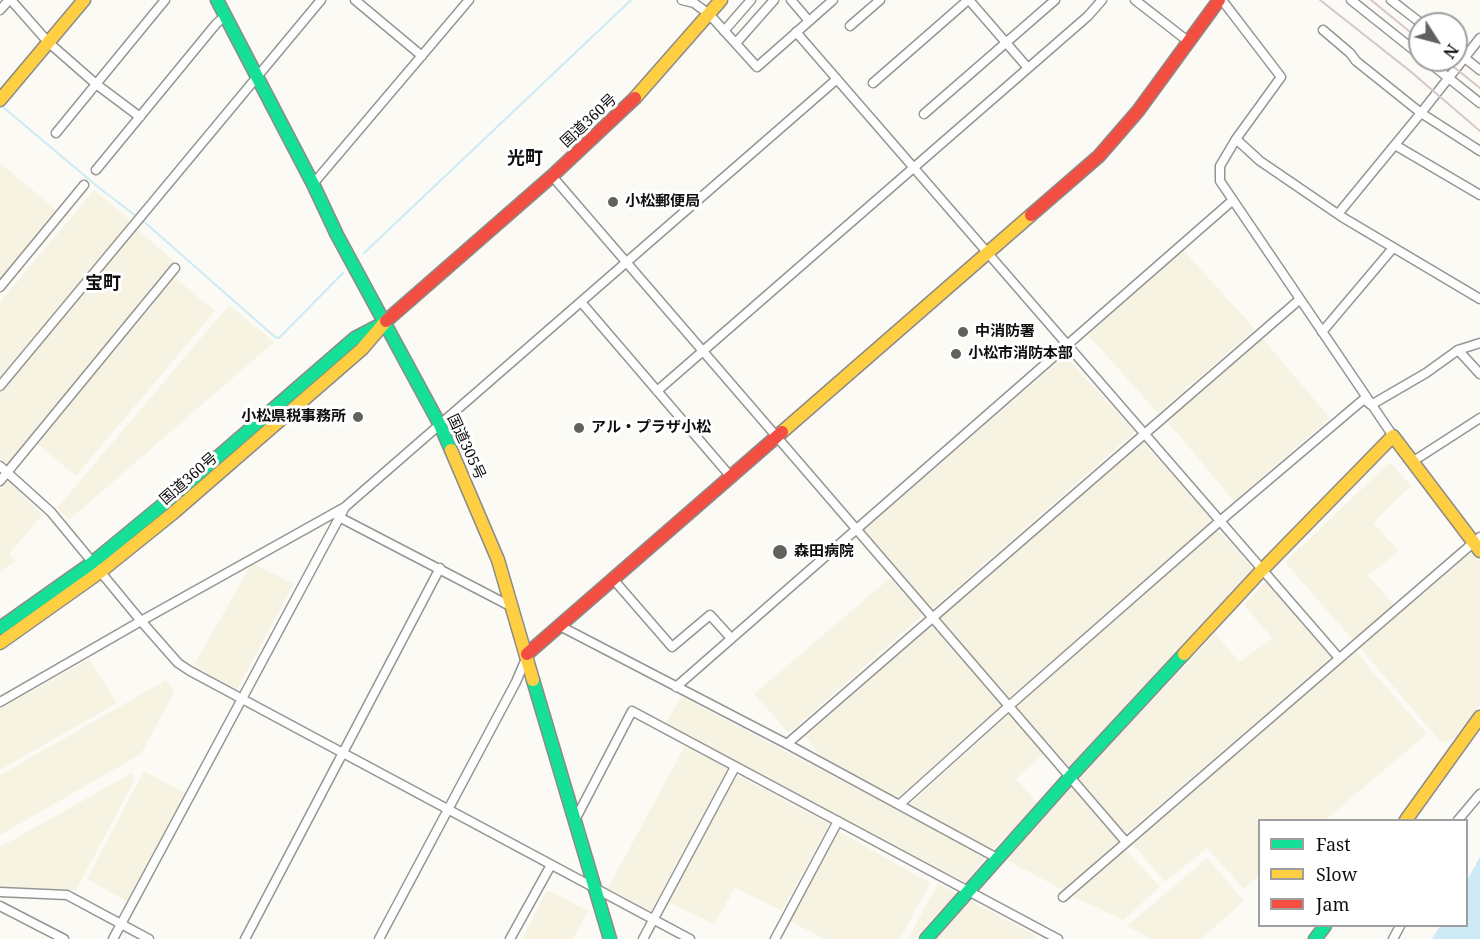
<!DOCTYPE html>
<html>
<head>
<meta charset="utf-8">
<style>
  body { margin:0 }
  #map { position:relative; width:1480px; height:939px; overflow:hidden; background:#fbfaf5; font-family:"Noto Serif",serif }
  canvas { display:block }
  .legend { position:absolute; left:1258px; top:819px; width:210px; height:108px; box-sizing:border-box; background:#fff; border:2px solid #9f9f9f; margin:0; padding:8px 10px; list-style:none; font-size:18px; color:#0f0f0f }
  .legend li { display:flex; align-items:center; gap:12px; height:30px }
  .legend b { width:30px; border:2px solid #9f9f9f }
  .north { position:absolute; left:1408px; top:12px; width:60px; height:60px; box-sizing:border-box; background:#fff; border:2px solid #9f9f9f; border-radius:50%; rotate:126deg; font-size:16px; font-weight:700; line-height:24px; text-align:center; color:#0f0f0f }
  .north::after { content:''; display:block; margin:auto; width:21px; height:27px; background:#626160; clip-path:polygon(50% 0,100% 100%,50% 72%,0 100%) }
</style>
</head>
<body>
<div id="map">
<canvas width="1480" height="939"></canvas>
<ul class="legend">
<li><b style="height:8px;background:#16e098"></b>Fast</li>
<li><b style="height:8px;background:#ffcf43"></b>Slow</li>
<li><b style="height:8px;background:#f24e42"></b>Jam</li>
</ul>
<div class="north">N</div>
</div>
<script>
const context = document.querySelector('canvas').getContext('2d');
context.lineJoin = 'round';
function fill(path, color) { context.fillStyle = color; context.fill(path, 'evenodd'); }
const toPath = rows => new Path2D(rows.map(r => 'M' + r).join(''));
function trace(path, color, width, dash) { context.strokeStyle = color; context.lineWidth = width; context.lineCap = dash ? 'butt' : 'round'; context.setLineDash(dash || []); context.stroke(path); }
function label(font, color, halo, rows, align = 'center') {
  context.font = font + ' "Noto Serif","Noto Sans JP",serif'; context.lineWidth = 6; context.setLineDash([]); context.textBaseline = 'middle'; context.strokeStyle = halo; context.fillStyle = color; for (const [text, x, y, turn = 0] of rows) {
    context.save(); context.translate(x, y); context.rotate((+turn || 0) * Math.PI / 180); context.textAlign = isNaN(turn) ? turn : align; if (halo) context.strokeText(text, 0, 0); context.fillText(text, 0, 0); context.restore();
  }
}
fill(toPath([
  [0,163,59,212,0,284],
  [94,190,132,222,0,380,0,302],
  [137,229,176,263,8,465,0,458,0,393],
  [1183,250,1255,329,1158,413,1088,335],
  [175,278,215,311,76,476,36,443],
  [229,305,274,342,69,520,57,508],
  [1262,338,1330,418,1234,501,1166,420],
  [1065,356,1135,432,931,610,862,532],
  [1142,441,1213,521,1008,699,938,618],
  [1390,462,1411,486,1373,523,1399,551,1368,576,1395,605,1353,640,1285,562],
  [7,478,42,515,9,554,15,561,0,572,0,485],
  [1218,530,1255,571,1070,768,1016,706],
  [1473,551,1480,561,1480,705,1456,737,1442,743,1359,647],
  [252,563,294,584,236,691,193,667],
  [890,578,924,614,789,733,754,694],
  [1266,581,1332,657,1124,835,1078,779,1215,634,1240,662,1272,638,1244,605],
  [932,625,1003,705,895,800,826,762,805,736],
  [1355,651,1427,734,1325,820,1260,820,1259,876,1244,889,1207,848,1165,882,1133,844],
  [89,659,117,703,0,770,0,709],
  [166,680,174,692,141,754,0,835,0,775],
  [682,697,986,857,965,882,664,725],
  [1009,714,1043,754,1016,779,1038,803,993,850,908,806],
  [685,746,728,769,651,911,608,888],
  [144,771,187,794,128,902,87,879],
  [132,773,135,779,76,890,0,887,0,847],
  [737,775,829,824,782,911,735,888,714,924,669,902],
  [1073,786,1120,840,1063,890,1005,859],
  [838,831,930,883,900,939,825,939,790,921],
  [1126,850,1160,887,1123,920,1073,896],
  [1207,858,1244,901,1201,939,1151,939,1127,926],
  [938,883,957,894,914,939,908,939],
  [547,890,588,911,573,939,522,939],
  [966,898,1036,936,1034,939,931,939]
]), '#f7f3e2');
fill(toPath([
  [1480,857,1480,939,1432,939,1440,926,1466,926,1467,880]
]), '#cdebf4');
trace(toPath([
  [3,107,98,187,136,216],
  [142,220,275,337,279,338,343,273],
  [364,253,631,0]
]), '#cdebf4', 2);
const street = toPath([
  [11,0,48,42,96,84,140,117],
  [355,0,422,56],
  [682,0,694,3,709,14,757,67,833,0],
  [791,0,809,21],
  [969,0,1028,68],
  [1135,0,1189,42],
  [1222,0,1281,77,1236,139,1220,166,1220,181,1393,436],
  [1351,0,1420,55],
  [1391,0,1422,24],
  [0,10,9,0],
  [850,26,880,0],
  [1323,30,1350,53,1356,61,1421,113,1480,151],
  [724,31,751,0],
  [796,32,1339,658],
  [736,43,774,0],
  [1456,51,1480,70],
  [1426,60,1480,103],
  [873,83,968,0],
  [924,114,1055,0],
  [56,133,165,0],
  [1236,139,1260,161,1342,217,1480,299],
  [1395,145,1480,195],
  [96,170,216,24,225,16],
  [552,176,1126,842],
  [313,184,469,0],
  [1338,214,1421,113,1480,38],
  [0,287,84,185],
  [581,302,731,477],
  [1322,332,1393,248],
  [1458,350,1480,374],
  [0,386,321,0],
  [657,391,1088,16,1102,0],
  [1412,462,1480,418],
  [0,466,51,512,141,621,178,663,190,671,690,939],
  [0,481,175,268],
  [339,517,512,607],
  [613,579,672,647,710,615,731,638],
  [560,626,787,744,997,858],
  [676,687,1233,200],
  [0,702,141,621,345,507,837,79],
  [787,744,1299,300],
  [900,804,1009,706,1220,521,1364,399,1371,405,1426,373,1458,350,1480,343],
  [575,820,632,711,1058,939],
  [1458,820,1480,794],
  [0,892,67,895,149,939],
  [1063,897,1480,537],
  [0,906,64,939],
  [113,939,345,507],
  [245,939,440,568],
  [379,939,516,682,525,661],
  [510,939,551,865],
  [643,939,735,767],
  [775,939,838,821],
  [1393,939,1400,926]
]);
const fast = toPath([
  [217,0,313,184,337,235,440,425,451,450],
  [0,628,92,563,166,502,355,338,378,326],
  [533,680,610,939],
  [926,939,1070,777,1184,654],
  [1315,939,1325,926]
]);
const slow = toPath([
  [635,98,721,0],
  [0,100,84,0],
  [782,432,1031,215],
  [451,450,498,560,533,680],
  [0,643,100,572,172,514,362,349,386,321],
  [1184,654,1262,570,1393,436,1480,551],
  [1406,820,1480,717]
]);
const jam = toPath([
  [1031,215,1099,156,1138,111,1219,0],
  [386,321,552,176,635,98],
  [527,654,782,432]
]);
trace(street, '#959593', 11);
trace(fast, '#8c8b89', 15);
trace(slow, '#8c8b89', 15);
trace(jam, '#8c8b89', 15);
trace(street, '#fefefe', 8);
trace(fast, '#16e098', 12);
trace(slow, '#ffcf43', 12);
trace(jam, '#f24e42', 12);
trace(toPath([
  [1320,0,1410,71,1480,131],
  [1371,0,1420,40],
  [1445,60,1480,88]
]), '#d7c6c9', 2);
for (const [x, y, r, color] of [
  [613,202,6,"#626160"],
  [963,332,6,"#626160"],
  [956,354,6,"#626160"],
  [358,417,6,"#626160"],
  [579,428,6,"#626160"],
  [780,552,8,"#626160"]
]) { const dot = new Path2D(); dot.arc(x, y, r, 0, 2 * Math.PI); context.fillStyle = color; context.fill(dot); trace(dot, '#fff', 2); }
label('15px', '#0f0f0f', '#fff', [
  ["国道360号",589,121,-43],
  ["国道305号",466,447,65],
  ["国道360号",189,479,-41]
]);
label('bold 15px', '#0f0f0f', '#fff', [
  ["小松郵便局",625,202],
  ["中消防署",975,332],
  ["小松市消防本部",968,354],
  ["小松県税事務所",346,417,"right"],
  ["アル・プラザ小松",591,428],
  ["森田病院",794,552]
], 'left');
label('bold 18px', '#0f0f0f', '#fff', [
  ["光町",525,159],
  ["宝町",103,284]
]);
</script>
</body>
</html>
